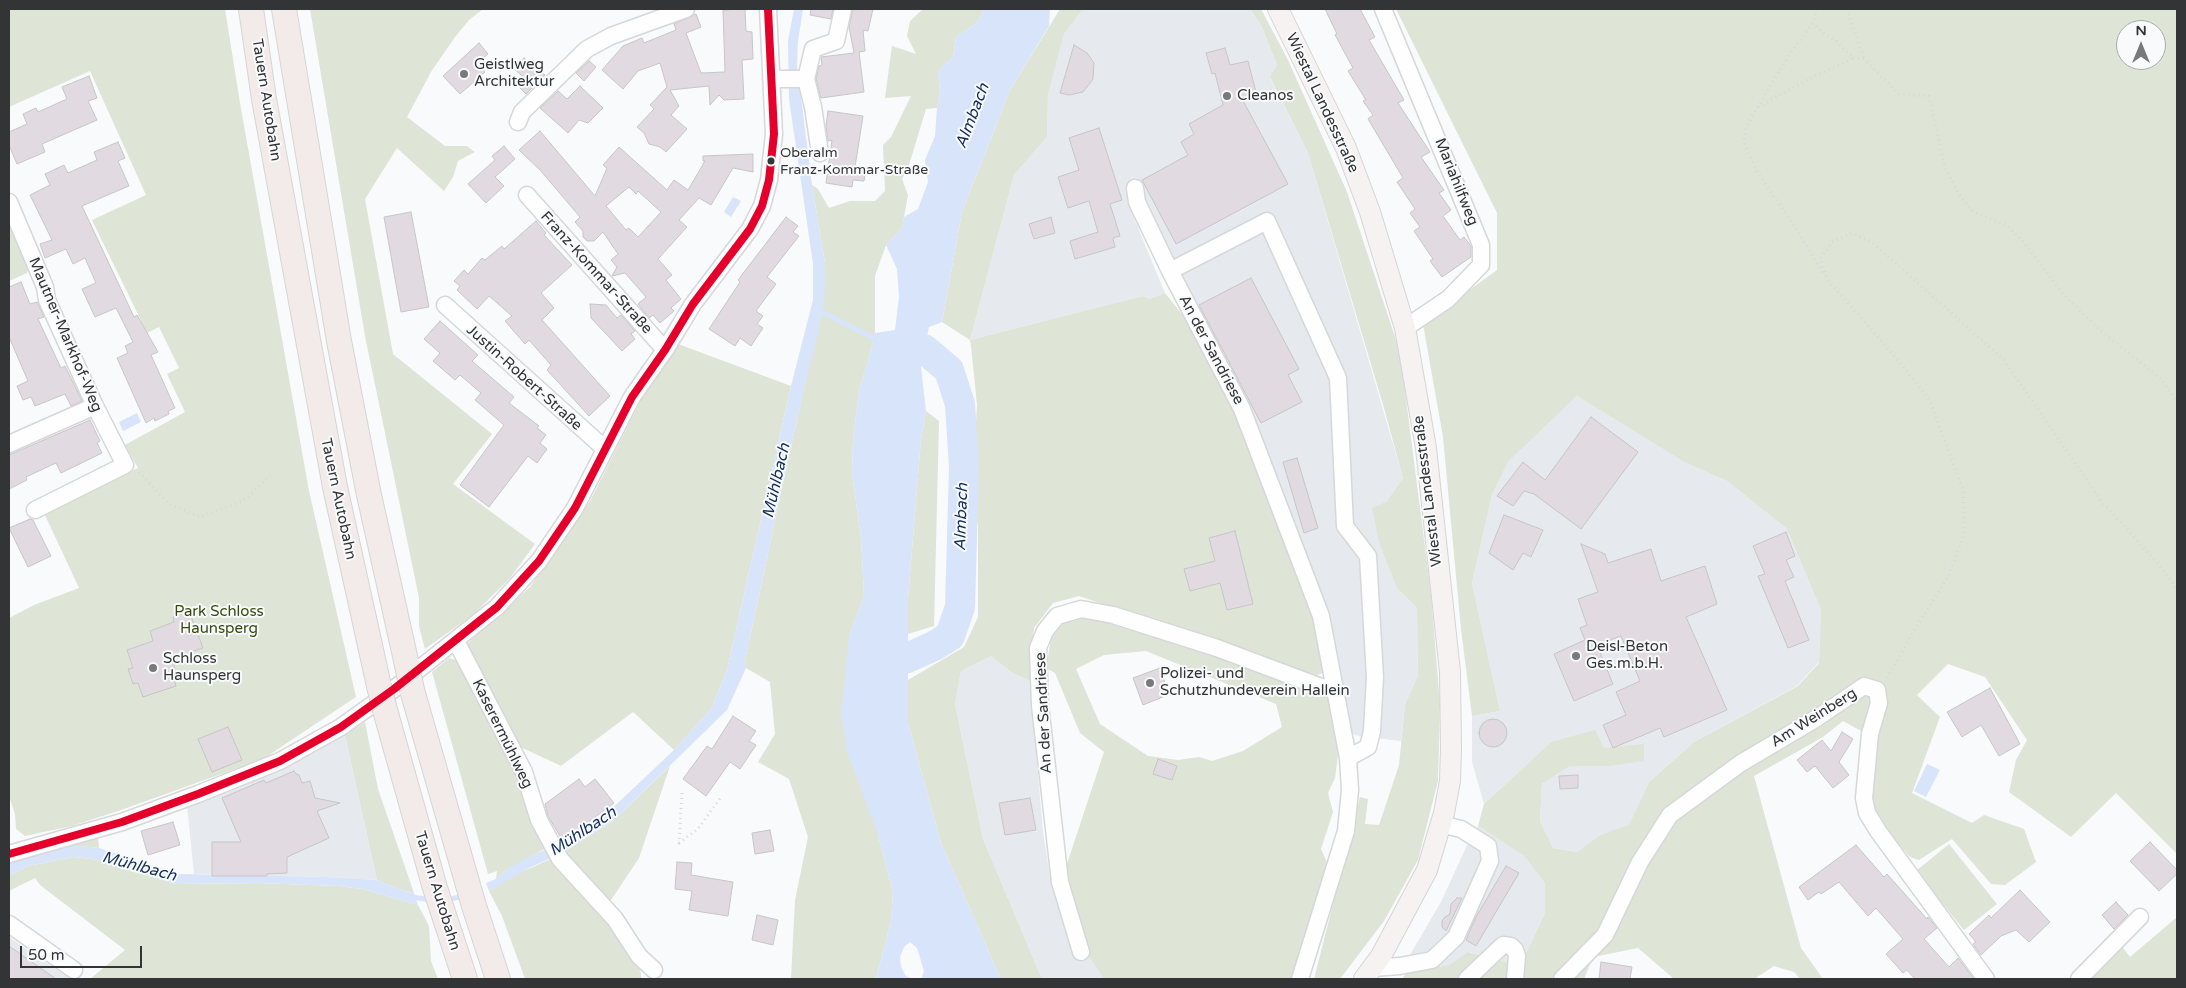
<!DOCTYPE html>
<html>
<head>
<meta charset="utf-8">
<style>
  body { margin:0 }
  #map { position:relative; width:2186px; height:988px; overflow:hidden; background:#f9fafb; font-family:"Varela Round",sans-serif }
  canvas { display:block }
  .frame { position:absolute; inset:0; border:10px solid #333435; pointer-events:none }
  .north { position:absolute; left:2116px; top:20px; width:50px; height:50px; box-sizing:border-box; background:#f8fafc; border:1px solid #a9abac; border-radius:50%; rotate:0deg; font-size:14px; font-weight:700; line-height:20px; text-align:center; color:#333435 }
  .north::after { content:''; display:block; margin:auto; width:18px; height:22px; background:#78797a; clip-path:polygon(50% 0,100% 100%,50% 72%,0 100%) }
  .scale { position:absolute; left:20px; top:946px; width:122px; height:22px; box-sizing:border-box; border:2px solid #333435; border-top:0; padding-left:6px; font-size:15px; line-height:18px; white-space:nowrap; color:#333435; -webkit-text-stroke:4px #f8fafc; paint-order:stroke }
</style>
</head>
<body>
<div id="map">
<canvas width="2186" height="988"></canvas>
<div class="frame"></div>
<div class="north">N</div>
<div class="scale">50 m</div>
</div>
<script>
const context = document.querySelector('canvas').getContext('2d');
context.lineJoin = 'round';
function fill(path, color) { context.fillStyle = color; context.fill(path, 'evenodd'); }
const toPath = rows => new Path2D(rows.map(r => 'M' + r).join(''));
function trace(path, color, width, dash) { context.strokeStyle = color; context.lineWidth = width; context.lineCap = dash ? 'butt' : 'round'; context.setLineDash(dash || []); context.stroke(path); }
function label(font, color, halo, rows, align = 'center') {
  context.font = font + ' "Varela Round",sans-serif'; context.lineWidth = 4; context.setLineDash([]); context.textBaseline = 'middle'; context.strokeStyle = halo; context.fillStyle = color; for (const [text, x, y, turn = 0] of rows) {
    context.save(); context.translate(x, y); context.rotate((+turn || 0) * Math.PI / 180); context.textAlign = isNaN(turn) ? turn : align; if (halo) context.strokeText(text, 0, 0); context.fillText(text, 0, 0); context.restore();
  }
}
fill(toPath([
  [1083,9,1250,9,1261,25,1277,65,1270,78,1308,153,1403,478,1386,502,1397,588,1417,608,1418,675,1405,705,1401,741,1358,736,1352,733,1248,416,1137,182,1127,186,1134,218,1165,293,1149,299,1143,296,970,340,1014,175,1047,137,1048,95,1064,34],
  [1577,396,1684,462,1727,481,1787,529,1821,610,1819,662,1797,686,1694,742,1649,782,1629,826,1600,835,1577,852,1553,848,1540,821,1542,784,1570,766,1609,766,1604,748,1551,742,1484,804,1472,762,1472,716,1500,711,1472,583,1492,495,1508,462],
  [991,656,1011,672,1030,681,1043,832,1050,877,1074,950,1089,957,1104,979,1042,979,983,839,955,704,961,671],
  [345,735,377,880,326,877,194,874,187,806,292,765],
  [1478,826,1524,856,1545,883,1545,913,1520,966,1469,952,1449,965,1407,972,1411,953,1441,902,1468,843],
  [9,937,70,979,9,979]
]), '#e6eaee');
fill(toPath([
  [9,9,225,9,240,103,309,491,356,697,263,759,121,810,72,826,25,836,16,829,15,814,9,796,9,618,34,605,79,588,44,513,138,468,125,445,185,412,167,374,179,368,159,327,147,333,92,220,146,195,90,71,9,107],
  [310,9,483,9,469,20,455,37,431,72,407,117,445,146,467,146,475,152,458,161,453,177,444,191,397,148,365,199,393,354,492,434,453,484,535,544,510,578,475,613,425,649,419,626,419,598,365,336],
  [923,9,984,9,978,22,956,37,953,57,938,71,940,92,937,108,926,109,909,165,902,179,908,195,902,228,886,245,875,276,875,333,867,365,859,389,853,441,852,473,861,538,864,596,849,636,878,835,893,892,891,921,876,979,791,979,795,900,808,837,789,779,758,762,775,734,770,682,746,668,745,660,797,419,822,312,825,263,812,185,818,189,829,208,850,201,875,201,885,191,883,145,891,137,911,96,885,98,892,46,916,54,907,36,910,21],
  [1060,9,1083,9,1064,34,1048,95,1047,137,1014,175,970,340,1143,296,1149,299,1165,293,1188,322,1246,434,1313,617,1325,672,1313,677,1079,596,1053,603,1034,628,1030,681,1011,672,991,656,961,671,955,704,983,839,1042,979,1001,979,941,843,908,723,908,680,964,647,978,617,978,525,971,506,977,405,971,346,970,340,942,322,962,212,1010,90],
  [1250,9,1261,9,1288,60,1347,192,1400,352,1431,594,1440,705,1438,781,1418,860,1384,921,1340,979,1314,979,1360,797,1368,799,1365,824,1379,825,1399,765,1405,705,1418,675,1417,608,1397,588,1379,542,1372,508,1386,502,1403,478,1384,408,1308,153,1270,77,1277,65,1261,25],
  [1396,9,2177,9,2177,854,2116,793,2071,837,2009,792,2016,760,2027,740,1985,677,1948,664,1917,695,1940,717,1912,793,1972,823,1984,815,2024,829,2036,862,2005,885,1991,884,1952,839,1919,860,1910,857,1873,815,1870,785,1874,738,1843,721,1823,737,1754,776,1801,948,1823,979,1800,979,1794,972,1774,966,1754,979,1674,979,1638,948,1593,957,1584,979,1402,979,1407,972,1449,965,1468,952,1520,966,1545,913,1545,883,1524,856,1478,826,1484,804,1551,742,1595,730,1604,748,1644,744,1644,761,1609,766,1570,766,1542,784,1540,821,1553,848,1577,852,1600,835,1629,825,1649,782,1694,742,1798,686,1819,663,1821,610,1787,529,1727,481,1684,462,1577,396,1508,462,1492,495,1472,583,1500,711,1472,716,1461,629,1443,437,1423,324,1497,270,1497,213],
  [2126,30,2156,30,2156,60,2126,60],
  [9,224,29,267,27,273,9,281],
  [678,344,791,386,727,670,711,709,674,750,633,712,561,766,514,744,467,644,530,587,590,501,641,400],
  [926,411,939,421,934,626,908,634,908,599,921,439],
  [1082,617,1105,620,1215,655,1330,698,1339,747,1335,778,1328,793,1333,812,1321,849,1329,867,1293,979,1104,979,1089,957,1063,876,1104,752,1080,733,1055,673,1046,668,1051,639,1063,622],
  [1146,651,1276,704,1282,727,1243,751,1212,761,1199,757,1178,760,1148,756,1100,724,1076,669,1104,655],
  [449,658,459,661,525,786,548,847,503,872,496,879,497,871,488,874,432,672],
  [365,722,378,789,414,893,398,889,377,880,345,735],
  [670,766,639,858,609,903,562,853,613,821],
  [98,837,99,848,81,846,57,848],
  [1949,844,1997,904,1964,930,1916,871],
  [73,857,93,859,175,884,258,883,339,886,363,889,418,905,429,926,431,961,438,979,90,979,125,950,40,885,35,878,9,891,9,876,28,866],
  [555,857,589,895,637,964,641,973,641,979,525,979,502,916,489,891,519,873],
  [2177,917,2177,979,2086,979,2120,944,2130,957]
]), '#dee4d6');
fill(toPath([
  [794,9,803,9,798,41,797,66,812,185,825,263,825,291,820,325,797,419,745,660,746,668,727,710,613,821,562,853,531,867,489,891,486,883,496,879,503,872,524,859,558,844,604,816,674,750,711,709,727,670,791,386,813,300,813,264,789,99,788,41],
  [984,9,1050,9,1049,26,1010,90,962,212,942,322,929,327,924,349,921,367,926,411,921,439,908,599,908,723,941,843,1001,979,918,979,922,978,924,971,917,948,910,942,904,947,900,957,901,967,906,976,913,979,876,979,891,921,893,892,878,835,848,755,841,715,849,636,864,596,861,538,852,473,853,441,859,389,867,365,875,333,895,330,899,297,897,269,886,245,902,228,904,217,918,209,928,182,925,160,935,136,937,108,940,92,938,71,953,57,956,37,978,22],
  [733,197,741,201,731,217,724,212],
  [137,413,141,422,123,431,119,422],
  [1927,764,1940,770,1926,797,1914,791],
  [81,846,99,848,180,874,326,877,377,880,398,889,414,893,418,905,363,889,339,886,258,883,175,884,93,859,73,857,28,866,9,876,9,863,12,861,57,848]
]), '#d7e4fa');
trace(toPath([
  [819,308,822,312,879,341],
  [411,897,432,900],
  [446,900,464,896]
]), '#d7e4fa', 5);
trace(toPath([
  [876,667,907,658,934,646,950,636,960,607,964,467,960,404,949,370,924,349,907,342]
]), '#d7e4fa', 30);
const building = toPath([
  [745,9,746,31,752,32,753,59,742,60,744,99,724,100,719,95,710,105,709,86,670,90,679,106,671,115,687,129,666,152,660,147,649,144,644,133,637,127,654,109,650,105,667,87,660,63,638,71,623,89,602,70,623,46,642,38,644,43,676,30,674,24,696,14,701,27,686,33,701,73,725,72,723,10,745,9],
  [811,9,833,9,831,19,810,15,811,9],
  [853,9,873,9,868,31,863,30,865,51,859,52,864,92,821,98,816,79,819,66,822,65,821,57,854,53,849,27,853,9],
  [1325,9,1360,9,1375,37,1369,40,1404,100,1398,103,1430,152,1421,157,1444,190,1439,193,1451,210,1443,216,1460,240,1464,237,1471,246,1471,257,1442,277,1430,261,1433,259,1414,231,1420,227,1410,213,1415,209,1397,182,1403,178,1368,119,1373,115,1363,101,1366,100,1348,71,1353,68,1335,35,1337,34,1325,9],
  [479,43,488,54,477,63,485,72,460,94,443,76,479,43],
  [1074,45,1087,53,1094,63,1093,79,1083,92,1069,95,1060,93,1074,45],
  [1225,48,1230,65,1248,61,1257,96,1242,99,1288,184,1176,244,1142,180,1188,155,1181,142,1194,134,1189,124,1223,105,1215,73,1212,74,1206,53,1225,48],
  [524,58,545,75,526,94,520,88,527,80,514,69,524,58],
  [589,61,596,67,584,81,576,73,589,61],
  [89,76,97,98,88,101,97,120,42,144,45,152,17,164,9,145,9,132,27,124,23,114,36,108,38,112,67,99,62,87,89,76],
  [580,86,603,108,588,123,579,120,568,133,540,108,558,91,567,99,580,86],
  [828,111,863,116,855,167,866,168,864,181,853,180,852,187,826,183,832,140,828,141,826,126,828,111],
  [1099,128,1122,200,1110,204,1120,236,1113,238,1115,247,1075,259,1070,241,1098,232,1089,201,1068,208,1058,177,1079,170,1069,138,1099,128],
  [540,131,595,196,607,168,603,165,619,147,667,190,674,180,688,190,705,161,703,161,703,156,753,154,753,172,733,168,711,205,699,198,679,220,687,227,658,259,672,275,666,280,681,299,671,308,674,311,660,323,653,315,649,318,638,304,646,297,625,273,612,276,617,267,611,260,618,254,603,232,594,241,587,241,583,237,583,231,575,222,580,217,540,170,519,150,540,131],
  [629,187,636,194,638,191,661,212,638,237,629,228,626,230,606,206,629,187],
  [118,142,125,158,118,161,129,186,82,206,134,317,137,315,158,352,151,355,175,408,168,411,169,414,155,421,154,418,146,423,117,358,128,353,125,346,133,342,116,308,95,317,82,289,96,283,85,258,73,264,66,249,45,258,40,244,52,240,30,195,50,185,45,174,64,165,68,173,97,160,94,152,118,142],
  [504,146,515,159,495,177,504,186,486,203,468,184,495,160,492,156,504,146],
  [411,212,429,307,401,312,384,217,411,212],
  [786,217,798,226,793,232,799,236,767,277,776,284,756,311,763,316,757,324,763,328,751,346,740,338,735,346,709,329,740,282,738,280,786,217],
  [1051,217,1055,233,1034,239,1029,224,1051,217],
  [536,221,546,233,544,235,572,265,541,293,554,308,542,320,610,396,589,416,547,370,551,365,529,340,525,344,505,321,512,316,489,296,477,309,457,290,460,286,454,281,464,270,468,274,482,258,485,260,502,246,504,249,536,221],
  [1251,278,1299,369,1288,375,1302,402,1261,423,1199,305,1251,278],
  [21,282,30,304,37,302,44,317,38,319,61,368,65,366,82,401,71,406,65,394,35,406,31,397,23,400,17,386,28,381,9,337,9,287,21,282],
  [590,304,606,305,617,318,621,315,635,331,631,334,635,339,622,351,591,318,590,304],
  [440,321,478,355,472,361,514,397,509,403,539,426,537,428,546,435,540,443,547,449,537,463,528,456,489,507,460,485,504,425,475,400,481,393,460,375,455,380,433,361,440,353,424,339,440,321],
  [1591,417,1638,452,1581,529,1534,494,1524,491,1513,506,1497,496,1523,462,1545,480,1591,417],
  [90,420,100,441,97,443,102,453,61,473,56,463,26,477,27,480,9,489,9,455,90,420],
  [1297,458,1318,528,1304,533,1283,462,1297,458],
  [1504,515,1543,530,1531,557,1523,553,1513,570,1489,553,1504,515],
  [30,519,33,520,51,556,28,567,9,528,30,519],
  [1235,531,1253,604,1227,610,1220,583,1190,591,1184,569,1215,561,1209,538,1235,531],
  [1786,532,1795,556,1786,560,1794,577,1785,581,1809,640,1788,648,1758,576,1765,574,1753,546,1786,532],
  [1581,544,1605,554,1608,563,1651,549,1661,581,1705,566,1717,604,1686,617,1727,710,1664,737,1660,728,1613,748,1603,725,1626,715,1616,692,1640,681,1621,636,1597,645,1613,684,1574,701,1554,654,1585,640,1580,628,1587,625,1578,599,1598,592,1581,544],
  [189,611,203,648,172,658,175,669,171,670,176,686,143,697,138,683,133,684,128,669,133,668,127,650,153,641,150,631,174,622,173,617,189,611],
  [1160,668,1167,689,1162,690,1165,696,1143,705,1133,678,1160,668],
  [1990,688,2020,744,1999,756,1981,725,1962,737,1947,712,1990,688],
  [733,716,756,731,749,741,756,745,740,769,730,762,706,796,683,779,707,746,712,749,733,716],
  '1479 733a14 14 0 1 1 28 0a14 14 0 1 1-28 0Z',
  [228,727,242,760,212,772,198,739,228,727],
  [1842,732,1853,739,1839,762,1849,775,1833,788,1815,766,1807,772,1797,760,1822,740,1831,751,1842,732],
  [1158,759,1177,766,1172,780,1153,774,1158,759],
  [294,771,296,774,299,775,302,783,310,781,315,798,340,803,317,811,329,838,287,857,287,873,267,874,267,876,212,876,212,842,241,842,222,798,264,780,266,783,294,771],
  [1578,775,1578,788,1560,789,1559,776,1578,775],
  [579,779,585,787,595,779,614,803,563,841,548,816,545,804,579,779],
  [1030,798,1036,830,1005,835,999,803,1030,798],
  [173,822,180,845,148,855,141,831,173,822],
  [770,830,774,851,755,854,752,833,770,830],
  [2150,842,2177,870,2177,874,2159,891,2130,861,2150,842],
  [1856,845,1884,877,1887,874,1927,919,1928,917,1937,928,1924,939,1949,967,1958,958,1974,979,1915,979,1907,970,1903,973,1886,954,1903,939,1876,908,1868,916,1839,882,1821,894,1819,892,1808,900,1799,887,1856,845],
  [677,862,692,863,691,875,733,882,728,916,689,910,692,891,675,889,677,862],
  [1506,866,1519,873,1476,946,1466,940,1476,917,1506,866],
  [2020,890,2050,922,2029,942,2016,930,2001,936,1981,955,1973,944,1976,942,1969,934,1989,915,1991,918,2020,890],
  [1457,898,1462,898,1446,931,1442,927,1442,921,1445,917,1450,914,1451,904,1457,898],
  [2116,902,2128,915,2114,929,2102,915,2116,902],
  [757,915,778,920,773,945,752,940,757,915],
  [9,946,56,979,9,979,9,946],
  [1601,962,1632,967,1630,979,1599,979,1601,962]
]);
fill(building, '#e1dae0');
trace(building, '#c6c6c7', 1);
const minor = toPath([
  [1383,9,1481,245,1481,265,1448,299,1405,328],
  [771,79,806,79],
  [518,122,522,112,587,49,611,36,686,9],
  [820,153,813,107,806,79,813,49,836,41,843,9],
  [1135,188,1137,202,1170,271,1242,409,1321,616,1348,758,1350,790,1346,831,1300,979],
  [527,195,665,350],
  [9,202,45,287,47,300,95,406,125,465,35,510],
  [1170,271,1267,221,1338,378,1345,526,1368,556,1375,677,1372,731,1368,747,1348,758],
  [445,305,605,449],
  [9,444,95,406],
  [456,641,524,772,539,820,560,859,615,919,639,956,654,970],
  [9,854,122,822,198,794,280,761,341,727,394,689,497,607,539,561,575,508,632,397,665,350,693,304,750,229,762,206,769,180,774,134,768,9],
  [9,924,74,970],
  [1081,952,1060,882,1040,705,1038,648,1045,631,1057,616,1081,609,1113,615,1217,648,1321,687,1333,688],
  [1372,968,1400,966,1432,960,1456,937,1490,861,1488,846,1461,829,1440,824],
  [1467,979,1503,945,1511,946,1515,950,1517,956,1515,979],
  [1562,979,1605,935,1640,862,1670,815,1741,763,1817,718,1864,686,1877,690,1879,703,1870,734,1864,798,1867,813,1878,831,1986,979],
  [2079,979,2140,917]
]);
const major = toPath([
  [1278,9,1346,148,1370,212,1405,328,1426,448,1450,672,1451,749,1450,781,1444,813,1427,870,1381,956,1364,979]
]);
const highway = toPath([
  [251,9,264,99,335,487,379,686],
  [284,9,339,341,369,495,407,665],
  [412,690,474,906,498,979],
  [385,710,435,888,465,979]
]);
trace(minor, '#d6d7d8', 19);
trace(major, '#d4d5d5', 22);
trace(highway, '#d4d5d5', 26);
trace(toPath([
  [1817,9,1813,23,1791,52,1751,118,1746,128,1744,142,1757,172,1795,227,1824,275],
  [1847,9,1864,59],
  [1853,58,1864,59,1899,94,1929,96,1945,168,1961,198,1974,212,2006,225,2021,239,2063,294,2100,330,2161,379,2177,402],
  [1758,107,1807,80,1853,58,1836,41,1822,32,1813,23],
  [139,472,169,504,200,517,243,501,270,476],
  [1887,678,1916,627,1948,577,1964,535,1963,490,1929,399,1897,359,1827,279,1820,259,1832,242,1853,233,1873,243,2004,360,2102,502,2160,566,2177,589],
  [682,793,679,843,698,829,721,797]
]), '#d8d9d9', 3, [1, 4]);
trace(minor, '#fefefe', 16);
trace(major, '#f7f2f2', 20);
trace(highway, '#f3ebe9', 24);
const highwayBridge = toPath([
  [407,665,412,690],
  [379,686,385,710]
]);
trace(highwayBridge, '#d4d5d5', 26, []);
trace(highwayBridge, '#f3ebe9', 24);
trace(toPath([
  [9,854,122,822,198,794,280,761,341,727,394,689,497,607,539,561,575,508,632,397,665,350,693,304,750,229,762,206,769,180,774,134,768,9]
]), '#e4002b', 8);
for (const [x, y, r, color] of [
  [464,74,5,"#78797a"],
  [1227,96,5,"#78797a"],
  [771,161,4.5,"#333435"],
  [1576,656,5,"#78797a"],
  [153,668,5,"#78797a"],
  [1150,683,5,"#78797a"]
]) { const dot = new Path2D(); dot.arc(x, y, r, 0, 2 * Math.PI); context.fillStyle = color; context.fill(dot); trace(dot, '#f8fafc', 2); }
label('14px', '#333435', '#f8fafc', [
  ["Oberalm",780,153],
  ["Franz-Kommar-Straße",780,170]
], 'left');
label('15px', '#333435', '#f8fafc', [
  ["Geistlweg",474,65],
  ["Architektur",474,82],
  ["Cleanos",1237,96],
  ["Deisl-Beton",1586,647],
  ["Ges.m.b.H.",1586,664],
  ["Schloss",163,659],
  ["Haunsperg",163,676],
  ["Polizei- und",1160,674],
  ["Schutzhundeverein Hallein",1160,691]
], 'left');
label('15px', '#333435', '#f8fafc', [
  ["Tauern Autobahn",266,100,81],
  ["Wiestal Landesstraße",1322,103,65],
  ["Mariahilfweg",1456,182,68],
  ["Franz-Kommar-Straße",596,273,48],
  ["Mautner-Markhof-Weg",65,335,67],
  ["An der Sandriese",1211,350,62],
  ["Justin-Robert-Straße",524,378,42],
  ["Wiestal Landesstraße",1428,491,-97],
  ["Tauern Autobahn",338,499,78],
  ["An der Sandriese",1044,713,-93],
  ["Am Weinberg",1814,718,-32],
  ["Kaserermühlweg",502,734,64],
  ["Tauern Autobahn",437,891,73]
]);
label('15px', '#384a0b', '#f8fafc', [
  ["Park Schloss",219,612],
  ["Haunsperg",219,629]
]);
label('italic 16px', '#132e5b', '#f8fafc', [
  ["Almbach",973,116,-69],
  ["Mühlbach",777,481,-77],
  ["Almbach",962,517,-88],
  ["Mühlbach",583,832,-33],
  ["Mühlbach",139,867,15]
]);
</script>
</body>
</html>
